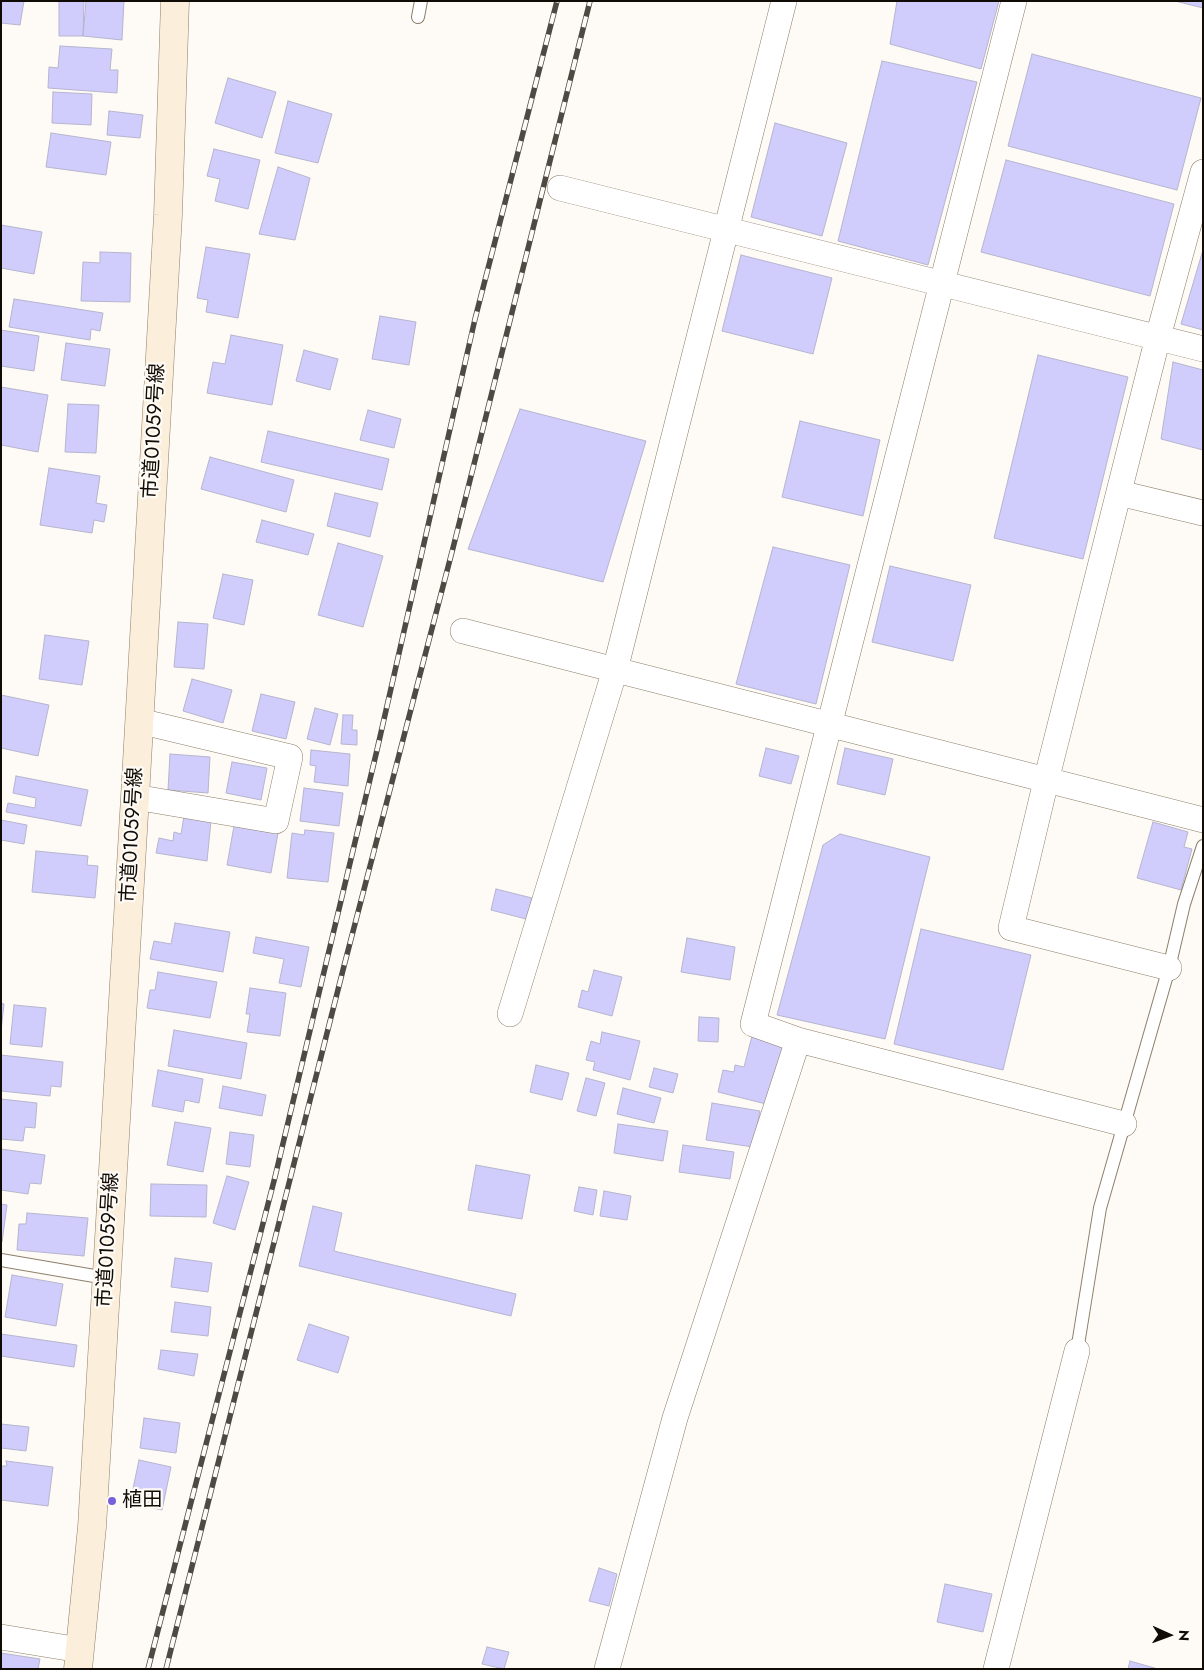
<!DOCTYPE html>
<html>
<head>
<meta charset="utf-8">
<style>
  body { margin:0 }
  #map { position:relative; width:1204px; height:1670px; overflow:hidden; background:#fefaf6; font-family:Jost,sans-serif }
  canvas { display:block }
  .frame { position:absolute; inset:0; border:2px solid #100b04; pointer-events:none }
  .north { position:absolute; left:1144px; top:1610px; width:50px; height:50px; -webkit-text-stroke:4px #fefaf6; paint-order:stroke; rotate:92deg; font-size:14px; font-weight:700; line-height:20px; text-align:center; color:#100b04 }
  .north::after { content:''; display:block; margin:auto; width:18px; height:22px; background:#100b04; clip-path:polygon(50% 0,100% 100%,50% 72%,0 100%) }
</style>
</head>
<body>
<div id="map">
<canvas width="1204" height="1670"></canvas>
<div class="frame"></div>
<div class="north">N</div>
</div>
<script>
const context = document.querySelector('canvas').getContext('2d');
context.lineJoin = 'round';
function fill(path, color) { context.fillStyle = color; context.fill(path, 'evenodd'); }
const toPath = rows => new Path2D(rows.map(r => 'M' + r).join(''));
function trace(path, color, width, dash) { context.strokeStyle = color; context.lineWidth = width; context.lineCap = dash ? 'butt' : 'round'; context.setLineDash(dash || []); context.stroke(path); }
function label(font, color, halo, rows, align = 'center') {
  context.font = font + ' Jost,"Noto Sans JP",sans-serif'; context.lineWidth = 4.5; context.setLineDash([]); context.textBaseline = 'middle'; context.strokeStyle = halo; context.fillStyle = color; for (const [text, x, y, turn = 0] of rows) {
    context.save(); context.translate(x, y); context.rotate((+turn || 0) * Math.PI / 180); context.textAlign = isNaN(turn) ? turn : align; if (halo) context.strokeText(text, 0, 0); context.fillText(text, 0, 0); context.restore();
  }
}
const building = toPath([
  [1,1,24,1,20,25,1,23,1,1],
  [59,1,84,1,83,36,59,36,59,1],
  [86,1,124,1,122,40,83,36,86,1],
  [897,1,999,1,981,69,890,44,897,1],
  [1175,1,1203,1,1203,8,1175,1],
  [60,46,112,49,110,70,118,70,117,93,48,88,49,67,58,68,60,46],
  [1032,54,1201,98,1177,190,1008,146,1032,54],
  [882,61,977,82,928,265,838,241,882,61],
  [228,78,276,92,262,138,215,123,228,78],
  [53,92,92,94,91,125,52,123,53,92],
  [288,101,332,114,318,163,275,153,288,101],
  [109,111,143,115,140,138,107,135,109,111],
  [775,123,847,143,822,236,751,217,775,123],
  [51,133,111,142,106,175,46,167,51,133],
  [214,149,260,160,248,209,215,201,220,179,207,176,214,149],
  [1006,160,1174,204,1150,296,981,252,1006,160],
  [278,167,310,178,295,240,259,234,278,167],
  [1,225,42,232,34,274,1,268,1,225],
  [206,247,250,254,238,318,206,312,208,300,197,298,206,247],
  [1203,250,1203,330,1181,324,1203,250],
  [100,252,131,253,130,302,81,301,83,262,100,263,100,252],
  [741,255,832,278,813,354,722,331,741,255],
  [14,299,103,313,100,331,91,329,90,340,9,327,14,299],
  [380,316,416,322,409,365,372,359,380,316],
  [1,330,39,336,34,371,1,366,1,330],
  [231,335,283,345,272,405,207,393,213,362,225,364,231,335],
  [66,343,110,349,105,386,61,380,66,343],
  [304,350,338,359,330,390,296,381,304,350],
  [1038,355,1128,377,1083,559,994,538,1038,355],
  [1173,362,1203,370,1203,450,1161,439,1173,362],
  [1,387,48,395,38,452,1,445,1,387],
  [68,404,99,405,96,453,65,452,68,404],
  [520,409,646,441,603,582,468,549,520,409],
  [368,410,401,419,394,448,360,440,368,410],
  [800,421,880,440,863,516,782,497,800,421],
  [268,431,389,459,382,490,261,462,268,431],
  [210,457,294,480,286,512,201,489,210,457],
  [49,468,100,476,96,503,107,505,104,522,94,520,92,533,40,525,49,468],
  [335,493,378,503,370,537,327,526,335,493],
  [262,520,314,534,308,555,256,542,262,520],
  [338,543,383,556,363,627,318,615,338,543],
  [773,547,850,565,816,704,736,684,773,547],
  [890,566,971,585,953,661,872,642,890,566],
  [223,574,253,580,244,625,213,618,223,574],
  [178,622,208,624,204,669,174,667,178,622],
  [45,635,89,641,82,685,39,679,45,635],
  [192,679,232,690,223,723,183,711,192,679],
  [261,694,295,702,286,739,252,731,261,694],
  [1,695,49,705,38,756,1,748,1,695],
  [315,708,338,714,330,745,307,739,315,708],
  [343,715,353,715,352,730,357,730,357,745,341,744,343,715],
  [766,748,799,756,791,784,759,776,766,748],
  [845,748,893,759,885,795,837,784,845,748],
  [311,750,350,754,348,786,314,782,316,766,310,765,311,750],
  [170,754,210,757,208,793,168,790,170,754],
  [232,762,267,768,261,800,226,793,232,762],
  [16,776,88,790,81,826,6,812,8,803,35,808,36,798,13,793,16,776],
  [304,788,343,793,339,826,300,821,304,788],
  [184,816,211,821,207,861,156,853,159,838,173,841,174,832,181,834,184,816],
  [1,820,27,825,24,844,1,840,1,820],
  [1153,822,1188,832,1184,847,1192,849,1181,890,1137,878,1153,822],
  [234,826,278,833,271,873,227,865,234,826],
  [305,830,334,833,328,882,287,878,292,833,304,835,305,830],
  [840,834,930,857,885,1039,777,1015,823,845,840,834],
  [36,851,88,856,87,865,98,866,95,898,32,892,36,851],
  [496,889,532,898,526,919,491,910,496,889],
  [175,923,230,932,223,972,150,959,154,941,171,944,175,923],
  [921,929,1031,955,1003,1070,894,1044,921,929],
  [256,937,309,947,301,987,279,983,284,959,253,953,256,937],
  [687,938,735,947,730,980,681,972,687,938],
  [594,970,622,977,612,1016,578,1007,582,990,588,992,594,970],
  [158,972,217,982,210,1018,147,1008,150,990,155,990,158,972],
  [250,988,286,993,280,1036,247,1032,250,1014,246,1014,250,988],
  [1,1003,4,1004,1,1031,1,1003],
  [14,1005,46,1008,42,1047,10,1044,14,1005],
  [699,1017,719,1018,718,1042,698,1041,699,1017],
  [174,1030,247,1043,241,1079,168,1066,174,1030],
  [602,1032,640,1041,630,1080,593,1070,595,1062,586,1060,591,1041,600,1044,602,1032],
  [752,1036,789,1046,774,1106,718,1092,723,1070,734,1072,735,1065,744,1067,752,1036],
  [1,1055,63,1062,61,1087,51,1086,50,1096,1,1091,1,1055],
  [536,1065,569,1073,562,1100,530,1092,536,1065],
  [654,1068,678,1074,673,1093,649,1087,654,1068],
  [158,1070,203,1079,199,1103,185,1100,183,1112,152,1106,158,1070],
  [586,1078,605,1083,596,1116,577,1111,586,1078],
  [223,1086,266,1095,262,1116,219,1108,223,1086],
  [623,1088,661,1098,654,1123,617,1114,623,1088],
  [1,1099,37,1103,35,1128,25,1127,23,1141,1,1139,1,1099],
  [712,1103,760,1111,753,1147,706,1140,712,1103],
  [175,1122,211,1128,203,1172,167,1165,175,1122],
  [618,1124,668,1131,663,1161,614,1153,618,1124],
  [230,1132,254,1135,250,1167,226,1164,230,1132],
  [683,1145,734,1152,730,1179,679,1172,683,1145],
  [1,1149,45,1155,41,1184,30,1183,28,1194,1,1190,1,1149],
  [476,1165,530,1175,522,1219,468,1210,476,1165],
  [227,1176,249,1182,235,1230,213,1223,227,1176],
  [151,1184,207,1185,206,1217,150,1216,151,1184],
  [579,1187,597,1190,593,1215,574,1211,579,1187],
  [604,1191,631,1196,627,1220,600,1216,604,1191],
  [1,1204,7,1205,2,1242,1,1242,1,1204],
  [313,1206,342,1213,334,1251,516,1294,511,1316,299,1266,313,1206],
  [27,1213,88,1218,84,1256,17,1250,19,1224,26,1224,27,1213],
  [175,1258,212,1263,208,1292,171,1287,175,1258],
  [12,1275,63,1284,56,1326,5,1317,12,1275],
  [175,1302,211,1307,208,1336,171,1332,175,1302],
  [309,1324,349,1337,338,1373,297,1360,309,1324],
  [1,1334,77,1345,74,1367,1,1356,1,1334],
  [161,1350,198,1354,194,1376,158,1369,161,1350],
  [144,1418,180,1423,176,1453,140,1448,144,1418],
  [1,1424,29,1427,26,1451,1,1448,1,1424],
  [139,1460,171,1467,162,1510,130,1503,139,1460],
  [6,1461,53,1467,48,1506,1,1500,1,1466,7,1466,6,1461],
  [599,1568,617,1574,609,1606,589,1601,599,1568],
  [945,1584,992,1594,983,1632,937,1622,945,1584],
  [487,1647,509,1652,504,1669,482,1664,487,1647],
  [1,1653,40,1659,38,1669,1,1669,1,1653],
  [1130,1661,1158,1669,1128,1669,1130,1661]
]);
fill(building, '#d0ccfc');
trace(building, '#b6b5ce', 1);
const lane = toPath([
  [418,17,421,1],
  [1,1260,106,1278],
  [1077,1351,1100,1208,1169,968,1184,904,1203,846]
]);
const street = toPath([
  [560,188,1203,349],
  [1119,493,1203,513],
  [463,631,1203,820],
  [135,797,276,821,290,757,139,721],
  [1169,968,1011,928,1046,781,1158,337,1203,172],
  [510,1014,615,670,784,1],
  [798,1040,1124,1124],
  [1,1637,80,1650],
  [607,1669,675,1418,798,1040,753,1024,1014,1],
  [996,1669,1077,1351]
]);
const secondary = toPath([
  [78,1669,92,1527,135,797,168,215,175,1]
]);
trace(lane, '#8d7f6a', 14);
trace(street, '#8d7f6a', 26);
trace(secondary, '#8d7f6a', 29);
trace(lane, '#fff', 12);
trace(street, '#fff', 25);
trace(secondary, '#fbeedb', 28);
const rail = toPath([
  [148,1669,275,1177,377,750,475,319,557,1],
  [166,1669,344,966,453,548,590,1]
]);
trace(rail, '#4e4a43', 5.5);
trace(rail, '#fefaf6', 4, [11]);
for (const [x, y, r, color] of [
  [112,1501,5,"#7760db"]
]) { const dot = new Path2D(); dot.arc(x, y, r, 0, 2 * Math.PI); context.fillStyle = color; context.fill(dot); trace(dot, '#fefaf6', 2); }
label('20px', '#100b04', '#fefaf6', [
  ["市道01059号線",155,431,-87],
  ["市道01059号線",133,835,-87],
  ["市道01059号線",109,1240,-87]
]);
label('20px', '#100b04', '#fefaf6', [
  ["植田",122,1501]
], 'left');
</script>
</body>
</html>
